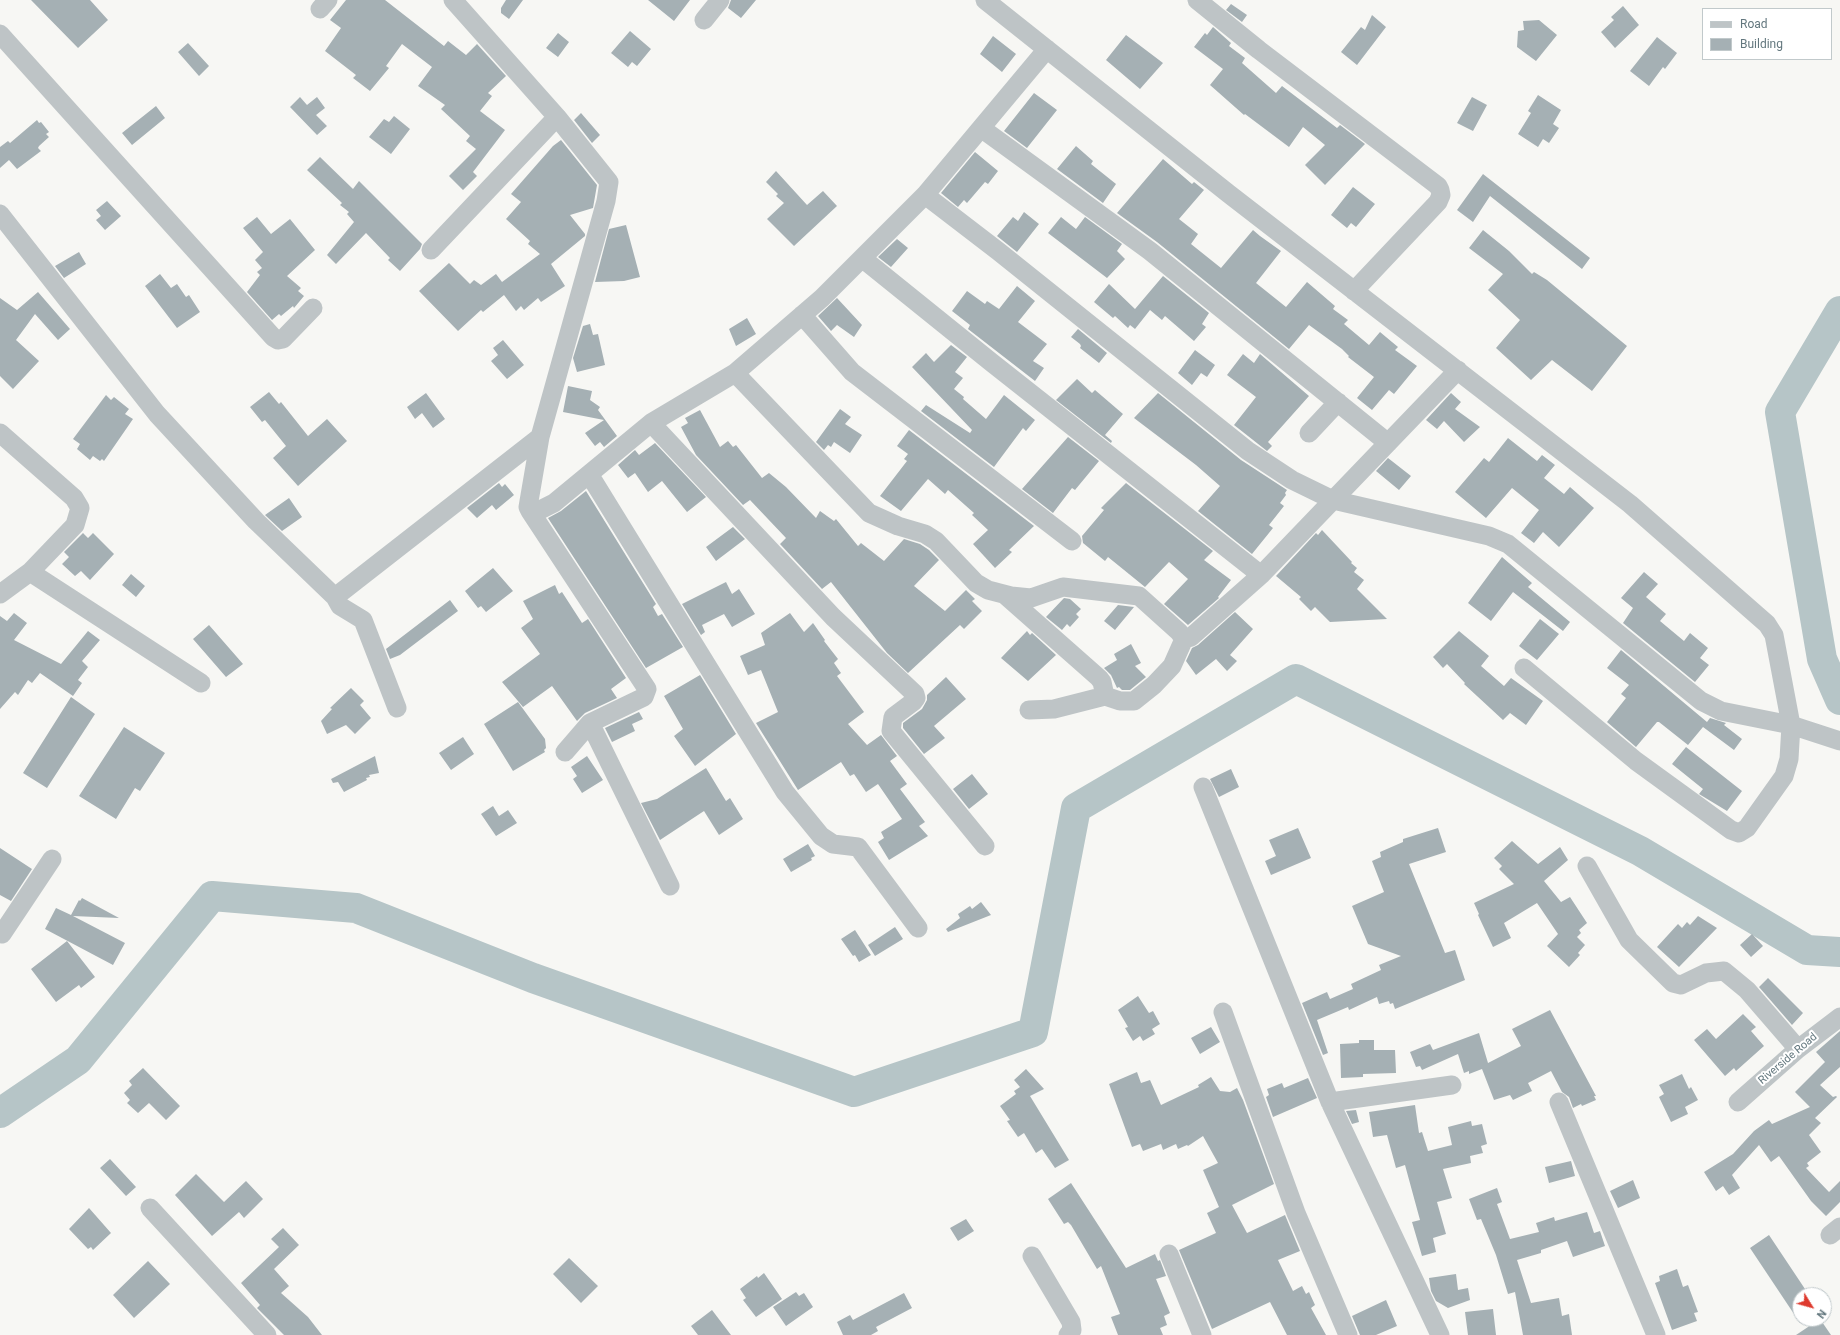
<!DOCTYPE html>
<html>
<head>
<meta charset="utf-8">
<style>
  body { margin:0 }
  #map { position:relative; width:1840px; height:1335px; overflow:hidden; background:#f7f7f4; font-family:Roboto,sans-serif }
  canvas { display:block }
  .legend { position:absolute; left:1702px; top:8px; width:130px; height:52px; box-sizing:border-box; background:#fff; border:1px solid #c1c9cb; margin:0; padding:5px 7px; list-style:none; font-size:12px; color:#63777e }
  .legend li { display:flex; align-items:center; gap:8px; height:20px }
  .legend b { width:20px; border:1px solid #c1c9cb }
  .north { position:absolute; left:1792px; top:1287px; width:40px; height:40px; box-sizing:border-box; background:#fff; border:1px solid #c1c9cb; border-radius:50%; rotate:127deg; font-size:11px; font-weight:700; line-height:16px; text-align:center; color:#63777e }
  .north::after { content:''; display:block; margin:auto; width:14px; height:18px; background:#de3a2e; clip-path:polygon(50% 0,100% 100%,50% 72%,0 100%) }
</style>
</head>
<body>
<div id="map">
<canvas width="1840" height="1335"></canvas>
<ul class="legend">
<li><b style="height:5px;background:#bec4c6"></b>Road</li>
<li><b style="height:11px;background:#a5b0b4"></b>Building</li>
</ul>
<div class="north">N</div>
</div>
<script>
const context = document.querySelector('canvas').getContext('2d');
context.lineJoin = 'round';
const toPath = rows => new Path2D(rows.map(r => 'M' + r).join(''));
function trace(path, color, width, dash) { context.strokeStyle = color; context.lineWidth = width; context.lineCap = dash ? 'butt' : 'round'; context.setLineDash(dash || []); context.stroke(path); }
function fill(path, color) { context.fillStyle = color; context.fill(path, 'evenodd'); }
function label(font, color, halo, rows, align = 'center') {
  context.font = font + ' Roboto,sans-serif'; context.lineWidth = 4; context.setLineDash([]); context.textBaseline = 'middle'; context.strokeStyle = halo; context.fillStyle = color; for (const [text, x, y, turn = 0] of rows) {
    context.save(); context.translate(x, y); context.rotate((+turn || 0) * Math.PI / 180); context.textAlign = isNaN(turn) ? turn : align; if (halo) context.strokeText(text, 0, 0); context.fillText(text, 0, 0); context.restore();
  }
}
trace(toPath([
  [1840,311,1780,412,1822,659,1840,700],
  [0,1113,78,1060,212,896,356,908,533,978,854,1092,1033,1032,1076,808,1296,679,1640,851,1807,950,1840,952]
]), '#b6c5c7', 30);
fill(toPath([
  [31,0,90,0,108,20,78,48],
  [346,0,385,0,444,46,448,41,466,55,477,44,506,76,488,93,492,96,480,111,505,130,473,172,477,176,463,190,449,176,476,149,466,141,470,136,441,109,445,105,418,86,432,67,402,44,386,66,389,68,370,91,353,78,356,75,325,51,341,28,330,20],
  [506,0,523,0,509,19,501,13,501,8],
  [648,0,690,0,674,21],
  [731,0,756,0,741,18,728,8],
  [1231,4,1247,15,1242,22,1226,10],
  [1623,6,1639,25,1615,48,1601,32,1614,20,1611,17],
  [1372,15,1386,27,1357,65,1341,52,1361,27,1365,30],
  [1539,20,1557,35,1536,61,1517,47,1518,31,1524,30,1523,21],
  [1213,27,1231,43,1229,46,1245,58,1242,63,1276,93,1282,86,1337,128,1340,125,1365,144,1325,185,1305,165,1325,145,1303,127,1289,147,1245,114,1244,115,1210,85,1223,69,1194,47,1205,33,1207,35],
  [630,31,651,49,637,66,632,62,628,67,611,53],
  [558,33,569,42,558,57,546,48],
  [1126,35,1163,63,1140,89,1106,60],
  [993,36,1016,54,1002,72,980,54],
  [1657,37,1677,53,1665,69,1663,67,1649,86,1630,71],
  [188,43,209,66,199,76,178,52],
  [1034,93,1057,110,1027,148,1004,131],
  [1538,95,1561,110,1553,124,1559,128,1549,143,1543,139,1538,147,1518,134,1531,113,1528,111],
  [300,97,307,105,317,97,325,108,316,115,327,126,317,135,290,107],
  [1472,97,1487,105,1473,131,1457,123],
  [156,106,165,118,132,145,122,133],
  [581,113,600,135,592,143,574,120],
  [394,116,410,129,391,154,369,137,384,119,389,122],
  [37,120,39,123,41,122,49,132,46,134,49,137,39,146,38,148,41,151,17,169,9,160,0,168,0,147,8,141,10,143],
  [561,140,597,185,593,208,570,215,585,234,585,236,551,264,565,286,541,302,538,298,524,310,521,306,516,311,504,295,483,312,481,310,458,331,419,291,449,263,470,284,474,280,481,285,496,274,502,282,540,254,528,244,530,241,506,219,521,202,511,194,553,146],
  [1076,146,1093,161,1091,164,1116,184,1103,203,1057,169],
  [975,152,998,171,988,184,985,182,967,203,964,200,958,207,941,193],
  [320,157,353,189,359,181,422,244,420,249,400,271,388,260,390,258,366,233,336,264,327,255,354,222,347,214,349,212,340,205,342,203,307,170],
  [1163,159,1192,184,1194,182,1204,190,1179,219,1198,234,1191,244,1221,268,1253,230,1260,236,1281,251,1256,283,1286,307,1307,282,1335,306,1333,309,1348,320,1344,324,1369,345,1380,332,1398,347,1395,350,1417,366,1394,394,1389,390,1372,410,1357,398,1374,377,1348,357,1349,356,1342,349,1309,325,1289,349,1157,242,1117,213],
  [776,171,807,205,823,191,837,206,794,246,767,219,784,203,776,196,778,194,766,182],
  [1483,174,1590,258,1582,269,1490,196,1473,222,1457,210],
  [1353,187,1375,204,1356,227,1351,223,1347,228,1331,215],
  [107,201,121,216,105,230,96,220,101,216,96,210],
  [1024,212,1039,224,1017,252,997,236,1013,217,1018,221],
  [257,217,271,234,290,219,315,250,287,276,301,288,298,291,304,296,294,308,293,306,281,316,279,314,272,320,247,292,260,275,257,272,262,268,255,260,263,252,243,228],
  [1061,217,1076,229,1085,217,1122,244,1117,251,1125,259,1107,278,1048,233],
  [626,225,640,277,624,281,595,282,609,229],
  [1483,230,1509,251,1532,274,1534,272,1547,280,1627,346,1592,391,1552,360,1531,380,1496,348,1520,320,1488,290,1503,274,1469,248],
  [897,239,908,248,891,267,878,257],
  [79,252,86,264,64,278,55,266],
  [160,274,171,288,177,284,186,297,189,295,200,312,177,328,145,286],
  [1163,276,1209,313,1202,324,1206,327,1194,341,1165,316,1162,320,1150,310,1135,329,1130,325,1128,328,1115,316,1113,318,1094,302,1109,284,1135,309],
  [1017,286,1035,301,1018,322,1047,344,1033,361,1044,368,1035,381,968,329,970,325,952,311,967,291,985,304,987,301,999,309],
  [38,292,70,329,58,340,35,314,16,340,39,361,13,389,0,376,0,298,17,310],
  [837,298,862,325,854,337,837,325,831,331,818,316],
  [747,318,756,334,736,346,729,329],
  [590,324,593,335,598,334,605,365,577,372,573,358,583,326],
  [1078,329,1107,353,1099,363,1080,348,1081,346,1080,344,1071,337],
  [503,340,524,365,507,379,491,361,498,355,493,348],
  [951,345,967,357,955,372,963,378,954,389,964,397,963,399,986,419,1004,395,1035,420,1026,431,1023,428,994,467,921,411,926,405,970,433,972,430,912,367,926,353,934,362],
  [1195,350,1215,365,1207,377,1201,373,1192,385,1178,373],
  [1243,354,1254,363,1260,354,1309,396,1268,442,1272,446,1267,451,1234,425,1256,397,1227,375],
  [1077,379,1092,393,1095,390,1123,414,1105,435,1112,441,1111,443,1056,400],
  [568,386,592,391,590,400,600,407,598,410,617,436,604,447,600,442,595,446,585,433,604,420,563,412],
  [269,392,279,404,281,402,308,436,327,419,347,441,298,486,273,458,286,446,265,420,262,422,250,407],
  [426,393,445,419,433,428,422,413,415,419,407,407],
  [1158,393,1241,460,1287,490,1285,493,1286,495,1280,503,1284,506,1269,525,1273,528,1252,554,1198,511,1220,486,1196,465,1134,418],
  [1451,393,1461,402,1455,409,1480,427,1464,442,1444,421,1437,429,1426,420],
  [106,395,111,400,114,397,129,409,125,414,133,419,104,461,102,459,100,461,93,456,90,460,77,449,80,444,73,439],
  [840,409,851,417,845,424,862,435,850,453,834,442,831,447,828,445,824,450,816,442],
  [700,410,720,447,728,441,733,447,736,445,762,478,769,473,786,487,816,518,820,511,834,521,836,519,858,546,861,543,884,561,904,539,920,544,929,550,939,560,914,586,945,611,966,590,975,599,972,601,982,611,964,629,960,625,908,673,887,653,831,582,822,589,780,544,786,538,750,500,743,505,696,455,681,427,688,423,685,418],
  [909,430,1034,526,1009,550,1012,552,995,568,973,544,988,530,972,515,974,513,948,490,945,494,928,479,901,511,880,496,907,461,904,459,908,454,897,446],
  [1068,437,1099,461,1075,490,1072,488,1053,513,1022,489],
  [1508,438,1537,461,1542,455,1555,465,1544,478,1564,494,1570,487,1594,508,1559,547,1543,532,1534,543,1521,533,1539,510,1512,488,1486,518,1455,492,1484,458,1489,462],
  [655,443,706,497,687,512,662,481,648,492,635,473,628,478,618,465,635,450,639,455],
  [1388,458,1411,476,1399,490,1376,471],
  [499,483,502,487,505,484,514,495,496,510,492,505,477,518,467,508],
  [1126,483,1213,551,1204,560,1231,580,1218,597,1219,598,1188,625,1164,604,1188,579,1169,562,1145,587,1108,557,1105,561,1083,543,1082,536,1104,510,1101,508],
  [586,491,656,604,653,607,658,616,662,614,683,647,646,668,548,518,561,511],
  [289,498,302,517,282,531,265,515],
  [733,527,745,539,716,561,706,547],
  [1322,530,1352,562,1351,563,1357,568,1354,572,1364,580,1357,589,1387,619,1330,622,1315,607,1311,611,1299,599,1301,597,1276,576,1316,533,1318,535],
  [83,533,88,538,93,533,114,554,90,580,81,571,75,576,62,564,69,557,64,552],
  [1502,557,1532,583,1528,587,1570,622,1563,631,1513,592,1491,621,1468,603],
  [493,568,513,591,486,612,481,606,478,608,465,591],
  [1644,572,1658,584,1646,597,1666,614,1660,621,1684,641,1690,633,1708,648,1700,658,1709,665,1695,682,1623,623,1633,608,1621,598],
  [131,574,145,586,136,597,122,585],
  [726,582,732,594,739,589,755,614,732,627,724,614,702,625,705,632,701,635,682,604],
  [555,585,559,594,562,592,582,623,588,619,626,678,611,689,617,698,585,713,577,721,552,686,523,707,502,682,540,654,521,628,533,619,523,601],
  [1064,598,1070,599,1081,609,1076,614,1079,617,1070,627,1067,624,1062,630,1046,617],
  [450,600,458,611,400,655,390,659,386,649],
  [1118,605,1134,607,1115,630,1104,621],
  [1235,612,1253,629,1230,655,1237,661,1227,671,1216,659,1196,675,1186,661,1192,648,1198,645],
  [14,613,27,623,14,640,61,664,88,631,100,640,82,661,88,667,78,680,82,683,73,696,40,673,32,683,28,680,18,695,15,692,0,709,0,616,7,621],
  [790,613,804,632,813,623,825,640,824,641,838,659,834,663,841,673,837,676,864,712,848,724,867,745,881,735,897,756,890,761,907,784,900,789,925,822,919,826,928,836,889,860,878,842,884,838,881,832,902,819,878,784,866,792,854,774,850,776,841,762,798,790,756,723,778,712,761,670,748,675,740,656,765,645,761,633],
  [1540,619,1559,634,1537,660,1519,646],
  [209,625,243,664,226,677,193,639],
  [1027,631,1030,635,1032,633,1056,655,1028,681,1001,658],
  [1459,631,1489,656,1481,666,1504,686,1511,678,1543,701,1526,725,1510,713,1503,720,1464,684,1465,683,1447,664,1443,668,1433,657],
  [1131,644,1141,663,1135,666,1146,677,1130,690,1122,690,1119,687,1117,688,1111,675,1104,668,1117,660,1114,654],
  [1621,650,1707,722,1710,718,1726,723,1724,725,1742,739,1734,750,1703,727,1688,745,1659,722,1657,722,1636,747,1607,722,1626,698,1621,694,1629,685,1607,668],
  [700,675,736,734,695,766,674,736,683,729,664,696],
  [946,677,966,699,934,726,945,738,924,754,903,728,903,723,922,709,927,700,927,695],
  [351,688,364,701,360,705,371,718,355,734,346,725,327,734,321,721,332,709,330,708],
  [71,697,95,714,47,788,23,773],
  [518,702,545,739,546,748,544,750,545,752,513,771,484,724],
  [639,712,643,719,632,724,635,731,612,742,605,728],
  [124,727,165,753,140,791,135,788,116,819,79,796],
  [463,737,474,754,451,770,439,753],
  [1686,747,1742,791,1727,811,1699,794,1703,789,1672,764],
  [375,756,379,773,369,775,370,777,366,778,367,780,344,792,338,782,333,783,331,779],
  [587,756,603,780,582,793,573,779,577,776,571,767],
  [706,768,726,801,730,798,743,819,719,835,704,811,660,840,641,803,657,799],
  [1231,769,1239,787,1219,797,1210,779],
  [972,774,988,794,969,809,953,789],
  [493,806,499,816,508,810,517,823,496,836,481,814],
  [1298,828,1311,858,1271,875,1265,861,1276,856,1269,840],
  [1438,828,1446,852,1409,864,1445,953,1455,950,1465,980,1395,1009,1393,1003,1390,1004,1389,1001,1379,1004,1377,997,1349,1010,1348,1007,1317,1020,1328,1053,1323,1055,1302,1003,1327,992,1330,999,1353,989,1351,984,1381,970,1379,965,1401,956,1368,944,1352,906,1384,892,1372,861,1381,857,1380,852,1403,842,1403,839],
  [1512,841,1538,864,1560,847,1568,860,1544,881,1561,902,1570,897,1587,923,1579,930,1581,933,1577,937,1585,945,1578,953,1580,955,1569,967,1547,946,1558,934,1537,903,1504,923,1511,938,1493,947,1478,915,1479,914,1474,903,1514,884,1499,869,1502,866,1494,858],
  [808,844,815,856,811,858,812,860,791,872,783,859],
  [0,848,32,869,11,901,0,895],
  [82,898,119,918,73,916,125,943,113,965,45,929,56,908,71,915,79,900,80,901],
  [981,902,991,915,948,932,946,929,960,918,958,914,970,906,972,909],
  [1698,916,1717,928,1679,967,1657,947,1678,924,1682,928,1687,922,1690,925],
  [895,927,903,939,875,956,868,945],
  [855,930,871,955,859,962,855,955,853,956,841,939],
  [1752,934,1763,946,1751,957,1740,945],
  [67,941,95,977,81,988,79,985,56,1002,31,969],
  [1768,978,1803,1013,1792,1025,1759,987],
  [1138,996,1149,1013,1153,1011,1160,1024,1152,1029,1155,1034,1143,1041,1140,1036,1133,1041,1125,1028,1128,1027,1118,1010],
  [1550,1010,1596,1096,1594,1096,1596,1100,1582,1106,1581,1104,1573,1108,1569,1097,1562,1092,1551,1071,1528,1083,1532,1091,1513,1100,1510,1095,1494,1100,1482,1069,1469,1074,1469,1071,1464,1073,1458,1054,1422,1070,1420,1066,1416,1067,1410,1052,1430,1044,1433,1050,1479,1033,1488,1063,1521,1046,1512,1029],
  [1743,1014,1756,1027,1751,1031,1764,1046,1736,1071,1734,1068,1725,1076,1694,1040,1707,1029,1716,1039],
  [1211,1027,1220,1042,1200,1054,1191,1038],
  [1840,1031,1840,1067,1820,1085,1833,1097,1836,1096,1837,1097,1815,1118,1821,1123,1809,1135,1821,1152,1807,1163,1809,1166,1806,1168,1829,1192,1840,1181,1840,1202,1826,1216,1811,1201,1779,1156,1771,1162,1759,1145,1732,1175,1740,1188,1729,1195,1723,1186,1716,1191,1704,1172,1733,1154,1754,1131,1769,1120,1772,1124,1810,1107,1795,1092,1825,1062,1816,1052],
  [1359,1040,1374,1040,1374,1050,1395,1050,1396,1073,1363,1074,1363,1077,1341,1078,1340,1044,1359,1043],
  [143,1068,180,1106,166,1120,149,1103,138,1113,127,1103,130,1100,124,1093,132,1085,129,1081],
  [1026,1069,1044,1089,1030,1096,1069,1160,1055,1168,1042,1149,1036,1153,1024,1133,1018,1137,1007,1121,1010,1120,1000,1106,1016,1094,1014,1091,1020,1087,1014,1080],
  [1137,1072,1141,1083,1150,1080,1161,1105,1199,1087,1198,1085,1211,1077,1220,1091,1230,1092,1237,1088,1243,1100,1274,1184,1232,1205,1247,1233,1285,1215,1300,1251,1278,1260,1293,1291,1302,1286,1306,1294,1309,1292,1315,1305,1311,1308,1326,1335,1287,1335,1270,1302,1212,1329,1179,1250,1216,1233,1207,1213,1219,1207,1203,1170,1218,1163,1203,1136,1188,1146,1187,1145,1178,1149,1176,1144,1163,1150,1161,1144,1143,1151,1140,1144,1132,1147,1109,1084],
  [1682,1074,1689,1089,1691,1087,1698,1100,1685,1107,1688,1114,1671,1122,1659,1097,1664,1094,1659,1085],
  [1308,1078,1317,1098,1273,1117,1266,1097,1269,1095,1267,1089,1282,1083,1284,1088],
  [1415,1105,1419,1133,1422,1132,1428,1151,1452,1145,1448,1127,1471,1121,1472,1126,1482,1124,1487,1144,1481,1146,1483,1153,1470,1156,1471,1163,1443,1169,1452,1198,1437,1202,1446,1234,1433,1238,1436,1252,1422,1256,1412,1222,1420,1220,1405,1165,1396,1168,1387,1135,1373,1137,1369,1112],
  [1356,1110,1359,1122,1352,1124,1346,1111],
  [110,1159,136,1187,126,1196,100,1168],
  [1571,1161,1575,1176,1549,1183,1545,1167],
  [196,1174,224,1202,246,1181,263,1199,244,1218,239,1212,212,1236,175,1195],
  [1633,1180,1640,1198,1618,1208,1610,1191],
  [1071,1183,1126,1268,1155,1254,1158,1261,1160,1260,1166,1276,1156,1279,1170,1313,1164,1316,1167,1325,1160,1328,1163,1335,1118,1335,1111,1317,1120,1314,1101,1266,1097,1269,1071,1225,1068,1222,1064,1224,1048,1199],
  [1497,1188,1502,1202,1497,1204,1510,1239,1539,1232,1536,1223,1554,1217,1555,1221,1587,1212,1594,1233,1600,1231,1605,1246,1573,1257,1567,1241,1541,1250,1541,1253,1517,1260,1531,1303,1559,1298,1562,1316,1569,1314,1572,1335,1523,1335,1515,1292,1508,1294,1496,1255,1481,1219,1477,1220,1469,1199],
  [89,1208,111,1233,93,1250,91,1247,88,1249,69,1229],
  [966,1219,974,1231,958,1241,950,1228],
  [283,1228,299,1245,274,1269,289,1286,281,1293,308,1317,322,1335,284,1335,257,1308,260,1305,241,1283,279,1247,271,1239],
  [1769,1235,1807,1292,1800,1295,1800,1323,1750,1248],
  [569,1258,598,1286,581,1303,553,1274],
  [148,1261,170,1284,134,1318,113,1295],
  [1677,1269,1683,1287,1688,1285,1698,1312,1694,1313,1697,1321,1672,1330,1655,1283,1660,1281,1659,1276],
  [764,1273,782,1299,756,1317,743,1300,746,1298,740,1289,757,1276,758,1278],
  [1456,1274,1458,1290,1468,1288,1470,1300,1448,1308,1436,1301,1431,1291,1429,1278],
  [796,1292,799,1296,804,1293,813,1307,786,1326,773,1307],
  [904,1293,912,1308,876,1327,878,1331,871,1335,843,1335,837,1322,850,1315,853,1320],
  [1386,1300,1397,1326,1376,1335,1360,1335,1352,1316],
  [1493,1309,1496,1335,1468,1335,1465,1312],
  [712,1310,731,1335,698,1335,691,1326],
  [1820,1319,1831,1335,1796,1335]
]), '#a5b0b4');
trace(toPath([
  [453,0,557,117,609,182,606,201,540,437,528,507,530,511,536,512,554,503,651,423,735,373,822,298,925,195,1047,49],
  [985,0,1229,194,1630,504,1767,624,1774,635,1791,725,1840,741],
  [1197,0,1259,50,1438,186,1440,190,1441,195,1438,202,1354,291],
  [320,9,328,0],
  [704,20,720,0],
  [0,34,273,337,278,340,283,339,313,308],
  [981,128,1150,251,1388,443],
  [925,195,998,251,1248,451,1292,480,1333,500,1489,536,1508,544,1701,701,1721,711,1791,725,1789,759,1784,776,1747,828,1739,833,1731,830,1636,761,1524,668],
  [0,214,157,414,256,521,335,597,340,606,363,620,397,708],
  [431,250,557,117],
  [862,258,991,362,1261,575],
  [802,315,852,372,1072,541],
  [735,373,869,513,898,526,925,534,936,541,976,583,988,590,1011,596,1031,598,1063,587,1139,596,1179,632,1184,639,1191,637,1261,575,1458,370],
  [651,423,833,617,915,694,916,698,913,702,893,717,891,731,985,846],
  [0,433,74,498,80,508,75,525,30,572,0,594],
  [1309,433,1338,402],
  [589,474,785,792,821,836,833,844,858,847,918,928],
  [530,511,647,689,644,697,590,723,565,752],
  [30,572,201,683],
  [1005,595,1099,678,1102,682,1105,696],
  [335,597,540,437],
  [1029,710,1054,709,1105,696,1120,701,1134,701,1154,685,1172,666,1184,639],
  [590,723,670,886],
  [1203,787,1330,1102,1440,1335],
  [1587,866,1629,940,1673,983,1681,985,1706,973,1724,971,1747,990,1798,1049],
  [0,933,2,934,52,859],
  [1223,1012,1296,1213,1348,1335],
  [1330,1102,1452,1085],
  [1559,1102,1656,1335],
  [1738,1102,1798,1049,1840,1017],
  [150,1208,267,1335],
  [1830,1235,1840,1227],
  [1169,1254,1202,1335],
  [1032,1256,1071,1322,1072,1330,1068,1335]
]), '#bec4c6', 19);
label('11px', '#63777e', '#fff', [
  ["Riverside Road",1788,1059,-40]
]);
</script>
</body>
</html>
